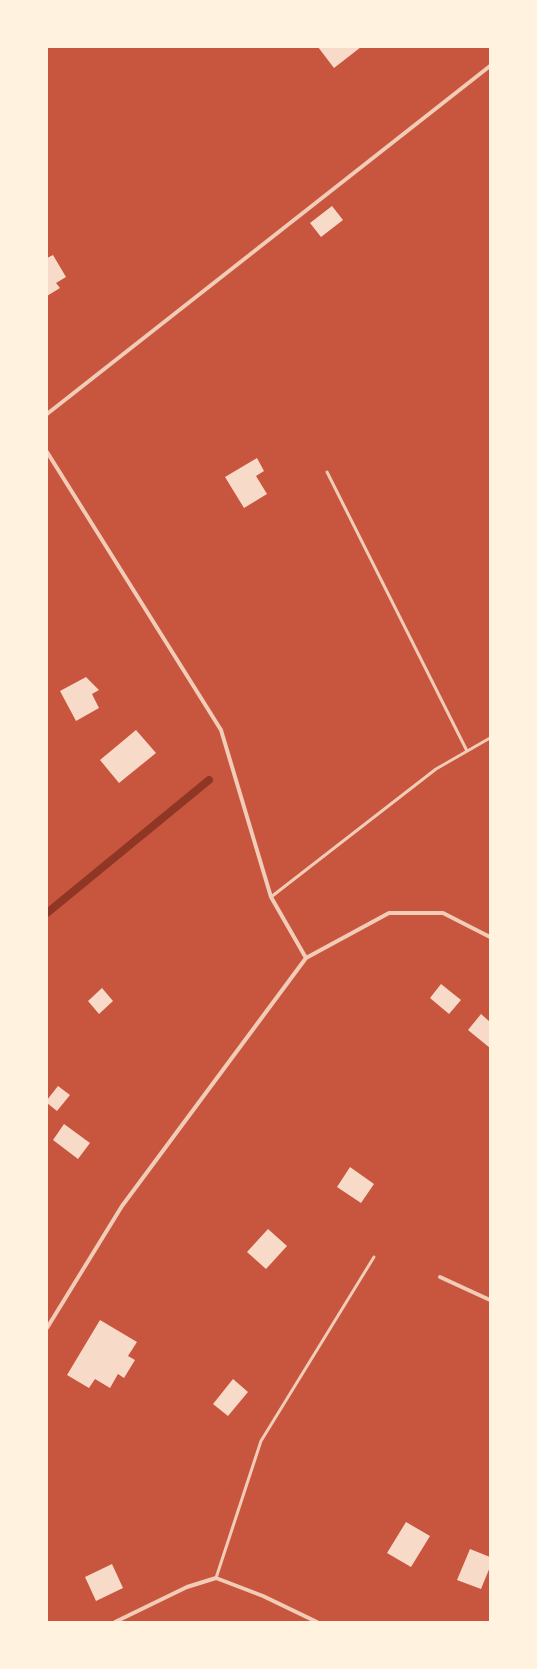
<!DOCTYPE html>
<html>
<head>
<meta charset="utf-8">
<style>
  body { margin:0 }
  #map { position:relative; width:537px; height:1669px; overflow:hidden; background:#c8553d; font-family:Lato,sans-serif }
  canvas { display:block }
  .frame { position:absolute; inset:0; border:48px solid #fff3e0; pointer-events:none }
</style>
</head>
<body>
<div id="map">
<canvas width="537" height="1669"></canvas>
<div class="frame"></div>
</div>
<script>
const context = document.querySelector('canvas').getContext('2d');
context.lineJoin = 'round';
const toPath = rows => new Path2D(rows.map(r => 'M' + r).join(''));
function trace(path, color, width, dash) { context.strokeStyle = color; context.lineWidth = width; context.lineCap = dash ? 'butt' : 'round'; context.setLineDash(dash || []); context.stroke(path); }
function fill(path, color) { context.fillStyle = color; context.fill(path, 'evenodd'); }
trace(toPath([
  [47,913,209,780]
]), '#8f3625', 8);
fill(toPath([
  [318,47,361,47,334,68],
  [332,206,343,220,321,237,310,223],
  [53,255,66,277,56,283,60,288,47,296,47,258],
  [257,458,264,471,256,476,267,494,244,508,225,477],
  [86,677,99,690,92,694,99,708,76,721,60,691],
  [136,730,156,753,119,783,100,760],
  [441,984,461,1000,449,1014,430,998],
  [102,988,113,1001,99,1014,88,1001],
  [481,1014,490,1022,490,1048,468,1030],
  [58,1086,70,1095,57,1111,47,1103,47,1100],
  [64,1124,90,1143,78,1159,53,1140],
  [350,1167,374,1184,361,1203,337,1187],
  [268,1229,287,1246,266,1269,247,1252],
  [100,1320,137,1342,128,1356,135,1360,124,1378,118,1374,110,1388,95,1379,89,1388,67,1375],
  [233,1379,248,1392,228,1416,213,1404],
  [406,1522,430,1536,411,1567,387,1553],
  [470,1549,490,1557,490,1567,481,1589,457,1580],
  [112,1564,123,1588,96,1601,85,1577]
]), '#f7dbc8');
trace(toPath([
  [327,472,467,751],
  [271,897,436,769,490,738],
  [216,1578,261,1441,374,1257]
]), '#f1ccb7', 3);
trace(toPath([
  [47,414,490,66],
  [47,452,221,730,271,897,306,958],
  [440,1277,490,1300],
  [47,1328,122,1206,306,958,389,913,443,913,490,937],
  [115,1622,187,1587,216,1578,263,1596,317,1622]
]), '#f1ccb7', 4);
</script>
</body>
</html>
